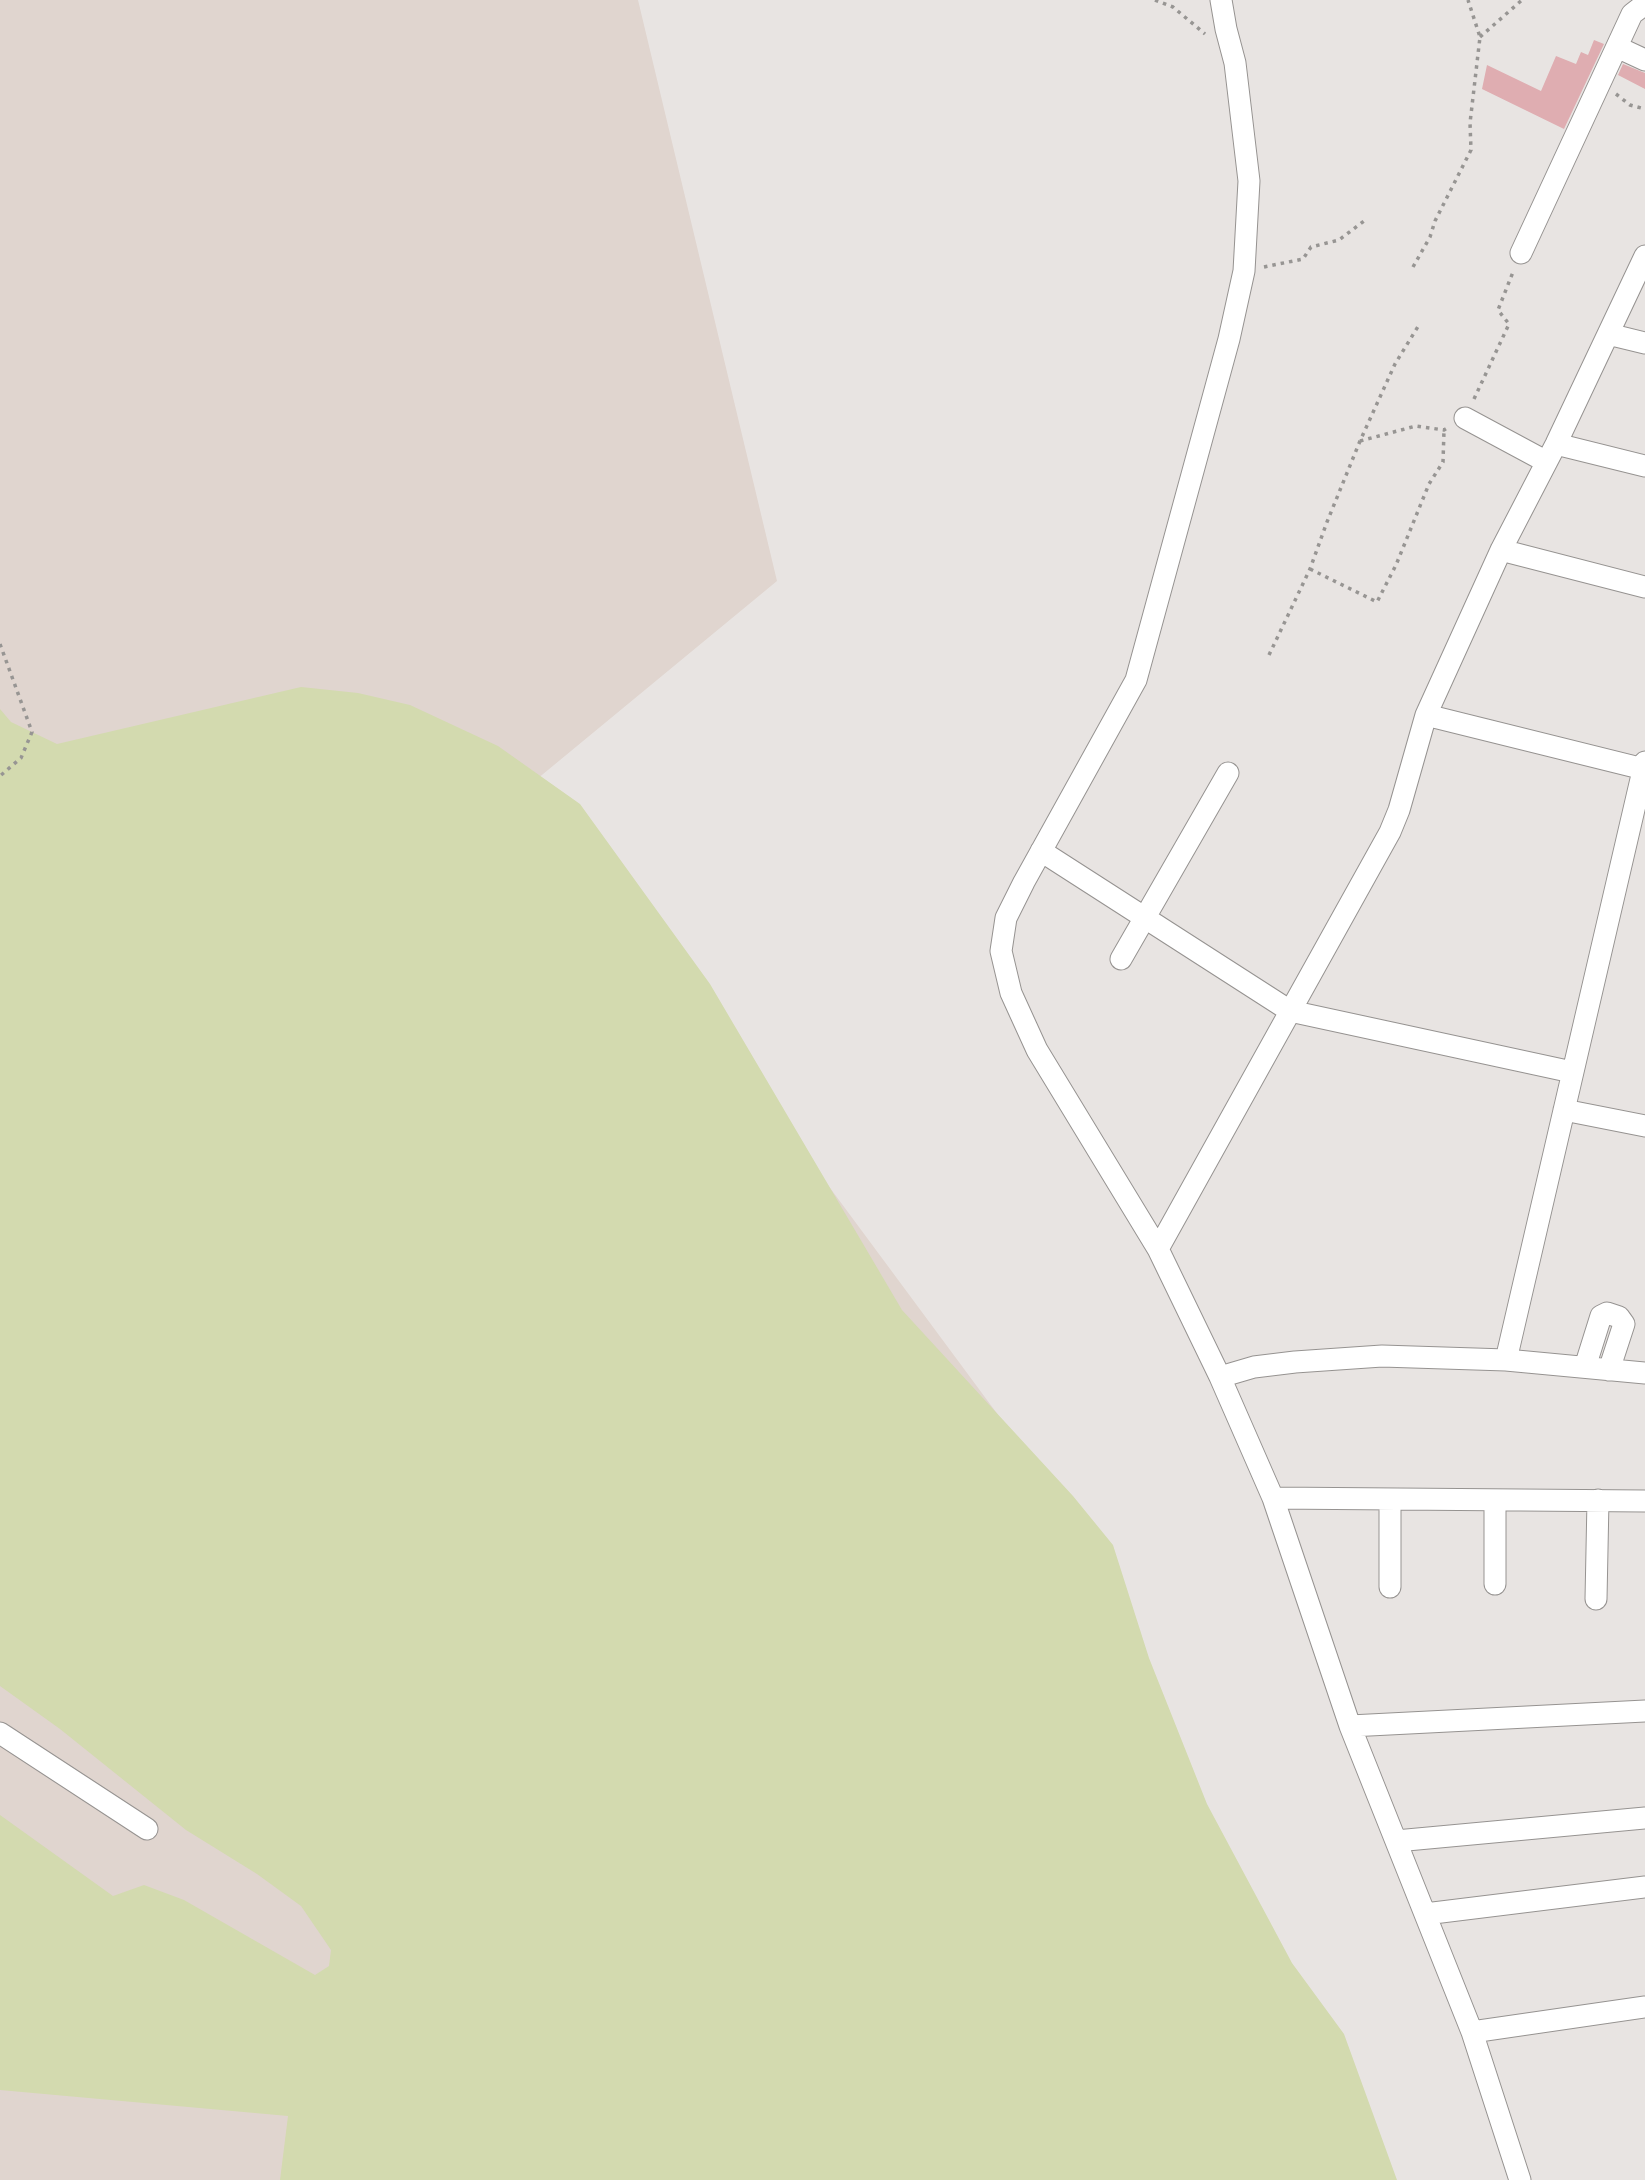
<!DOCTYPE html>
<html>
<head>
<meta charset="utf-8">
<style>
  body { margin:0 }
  canvas { display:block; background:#e8e4e2 }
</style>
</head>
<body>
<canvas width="1645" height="2180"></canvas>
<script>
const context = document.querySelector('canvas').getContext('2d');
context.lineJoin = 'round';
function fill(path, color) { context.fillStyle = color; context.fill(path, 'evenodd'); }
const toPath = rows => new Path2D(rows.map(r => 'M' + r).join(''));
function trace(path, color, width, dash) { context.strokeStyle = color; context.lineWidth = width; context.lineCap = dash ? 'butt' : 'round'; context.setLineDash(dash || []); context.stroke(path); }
fill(toPath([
  [0,0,638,0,777,581,531,784,1124,1585,1227,2180,0,2180]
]), '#e0d5cf');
fill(toPath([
  [301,687,358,693,410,705,498,746,580,804,710,984,902,1310,1073,1496,1113,1545,1149,1658,1207,1804,1292,1963,1344,2034,1397,2180,280,2180,288,2116,0,2090,0,1815,113,1896,144,1885,184,1900,315,1975,329,1966,331,1950,301,1906,257,1874,186,1830,60,1729,0,1686,0,709,11,722,57,744]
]), '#d3daaf');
fill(toPath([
  [1594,40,1604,44,1564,129,1482,89,1487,65,1541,91,1556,56,1576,64,1581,52,1588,55],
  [1623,64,1645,73,1645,89,1618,75]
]), '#dfadb1');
const minor = toPath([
  [1221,0,1226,29,1235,63,1249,181,1244,271,1229,339,1136,680,1024,882,1006,918,1001,951,1011,993,1037,1050,1158,1249,1220,1377,1273,1498,1350,1726,1472,2032,1520,2180],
  [1617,47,1645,60],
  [1521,253,1632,14,1645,4],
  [1608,334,1645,343],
  [1465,418,1545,461],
  [1556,444,1645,466],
  [1501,550,1645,587],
  [1426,715,1644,769],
  [1041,851,1290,1011,1572,1072],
  [1121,959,1228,773],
  [1564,1110,1645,1126],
  [1158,1249,1390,832,1399,810,1426,715,1501,550,1556,444,1645,256],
  [1506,1360,1645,762],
  [1585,1367,1601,1316,1607,1313,1619,1317,1624,1324,1609,1370],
  [1220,1377,1254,1367,1295,1362,1382,1356,1506,1360,1645,1373],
  [1273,1498,1645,1501],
  [1390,1499,1390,1587],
  [1495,1500,1495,1584],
  [1596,1599,1598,1500],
  [1350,1726,1645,1711],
  [0,1733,147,1829],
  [1396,1841,1645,1818],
  [1425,1914,1645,1887],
  [1472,2032,1645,2007]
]);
trace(minor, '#969391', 23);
trace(toPath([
  [1155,0,1173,7,1205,34],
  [1480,37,1522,0],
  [1616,94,1630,105,1645,109],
  [1264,267,1303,259,1311,247,1339,240,1364,221],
  [1413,267,1430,237,1435,221,1471,150,1470,123,1480,37,1468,0],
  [1474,399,1509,324,1498,310,1513,272],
  [1360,441,1416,426,1444,430,1449,427],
  [1310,569,1377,602,1396,565,1429,484,1443,462,1444,430],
  [0,644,32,732,21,758,0,776],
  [1269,655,1310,569,1327,522,1360,441,1395,364,1419,325]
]), '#979593', 3.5, [3.5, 5]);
trace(minor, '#fff', 21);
</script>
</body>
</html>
